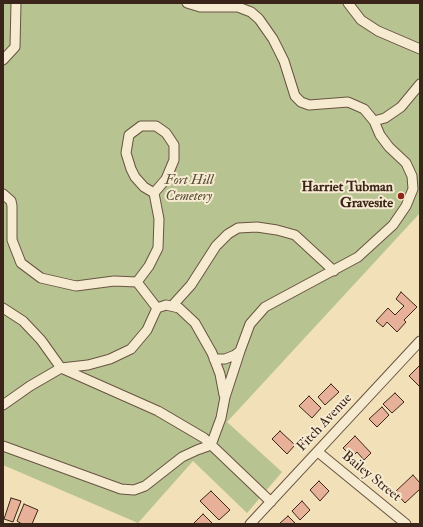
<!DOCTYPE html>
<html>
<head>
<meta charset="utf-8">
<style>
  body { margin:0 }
  #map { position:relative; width:423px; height:527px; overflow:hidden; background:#f1e0b8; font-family:"IM FELL Double Pica",serif }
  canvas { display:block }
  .frame { position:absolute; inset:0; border:4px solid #3b251a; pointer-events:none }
</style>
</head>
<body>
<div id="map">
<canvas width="423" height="527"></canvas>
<div class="frame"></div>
</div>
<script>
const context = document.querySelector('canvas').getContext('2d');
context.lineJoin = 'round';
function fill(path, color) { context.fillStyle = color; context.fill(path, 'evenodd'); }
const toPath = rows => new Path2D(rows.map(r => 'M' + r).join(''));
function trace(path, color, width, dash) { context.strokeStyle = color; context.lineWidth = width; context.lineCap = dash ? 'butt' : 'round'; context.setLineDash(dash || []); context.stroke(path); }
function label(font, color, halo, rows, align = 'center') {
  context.font = font + ' "IM FELL Double Pica",serif'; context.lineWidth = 4; context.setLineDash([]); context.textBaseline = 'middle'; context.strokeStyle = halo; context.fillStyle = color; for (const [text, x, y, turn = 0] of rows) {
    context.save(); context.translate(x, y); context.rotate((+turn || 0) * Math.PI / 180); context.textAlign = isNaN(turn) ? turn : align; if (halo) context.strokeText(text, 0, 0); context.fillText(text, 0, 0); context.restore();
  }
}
fill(toPath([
  [3,3,420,3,420,213,227,422,282,472,247,513,193,461,138,523,3,465]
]), '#b7c390');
const building = toPath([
  [401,292,417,307,404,320,406,322,397,332,387,322,383,327,376,321,388,308,395,315,404,306,396,299,401,292],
  [420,365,420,387,409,376,420,365],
  [331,384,339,392,325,405,318,397,331,384],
  [395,393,404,402,392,413,383,404,395,393],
  [309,396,321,408,312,418,299,406,309,396],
  [382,407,389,415,377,427,369,419,382,407],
  [280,431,295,445,287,454,272,439,280,431],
  [355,436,371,453,364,460,357,452,352,457,343,448,355,436],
  [413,475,420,483,420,489,405,503,395,492,413,475],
  [319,481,329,491,320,501,310,490,319,481],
  [211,491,230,510,219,520,200,501,211,491],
  [11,498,21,501,13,522,4,519,11,498],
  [302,501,310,510,300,520,292,511,302,501],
  [24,504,38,510,32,524,22,524,17,521,24,504],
  [203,514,213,524,193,524,203,514],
  [288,516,296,524,279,524,288,516]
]);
fill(building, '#e7b098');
trace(building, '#3b251a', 1);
const minor = toPath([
  [348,3,361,20,378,31,420,49],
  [3,60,15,47,16,3],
  [374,121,385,118,401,107,420,84],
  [3,194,11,201,12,206,12,240,21,263,41,278,76,286,114,281,137,282,157,308,166,305,179,308,195,323,212,353,220,374,224,395],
  [137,282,149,266,158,248,159,219,154,193,144,187,135,177,131,169,126,153,129,135,141,126,156,126,166,133,174,145,174,160,166,179,154,193],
  [172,306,191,285,216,246,228,234,238,228,257,227,277,230,295,235,334,271],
  [3,308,23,321,41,340,61,368,158,411,204,438,271,502],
  [214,359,225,359,235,355,240,351],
  [3,405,30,386,61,368,88,365,110,359,131,349,147,330,157,308],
  [3,446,121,489,134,490,145,486,182,457,197,450,211,445,221,418,225,397,240,351,250,324,265,307,358,257,393,225,406,206,413,189,412,176,406,163,389,147,380,135,374,121,364,109,348,102,309,105,301,102,295,96,284,61,273,39,259,19,251,12,238,7,200,7,187,3],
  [318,452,406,524],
  [250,524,420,341]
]);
trace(minor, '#685442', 11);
trace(minor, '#f6ebd1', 9);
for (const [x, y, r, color] of [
  [401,196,4,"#8f2418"]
]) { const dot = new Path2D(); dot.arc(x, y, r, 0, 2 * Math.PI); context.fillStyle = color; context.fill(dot); trace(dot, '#f6ebd1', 1.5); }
label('italic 14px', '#5a4c38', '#f6ebd1', [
  ["Fort Hill",189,181],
  ["Cemetery",189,197]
]);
label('bold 14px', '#3b251a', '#f6ebd1', [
  ["Harriet Tubman",393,188],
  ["Gravesite",393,204]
], 'right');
label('14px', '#3b251a', '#f6ebd1', [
  ["Fitch Avenue",325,423,-47],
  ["Bailey Street",371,477,39]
]);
</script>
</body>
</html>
